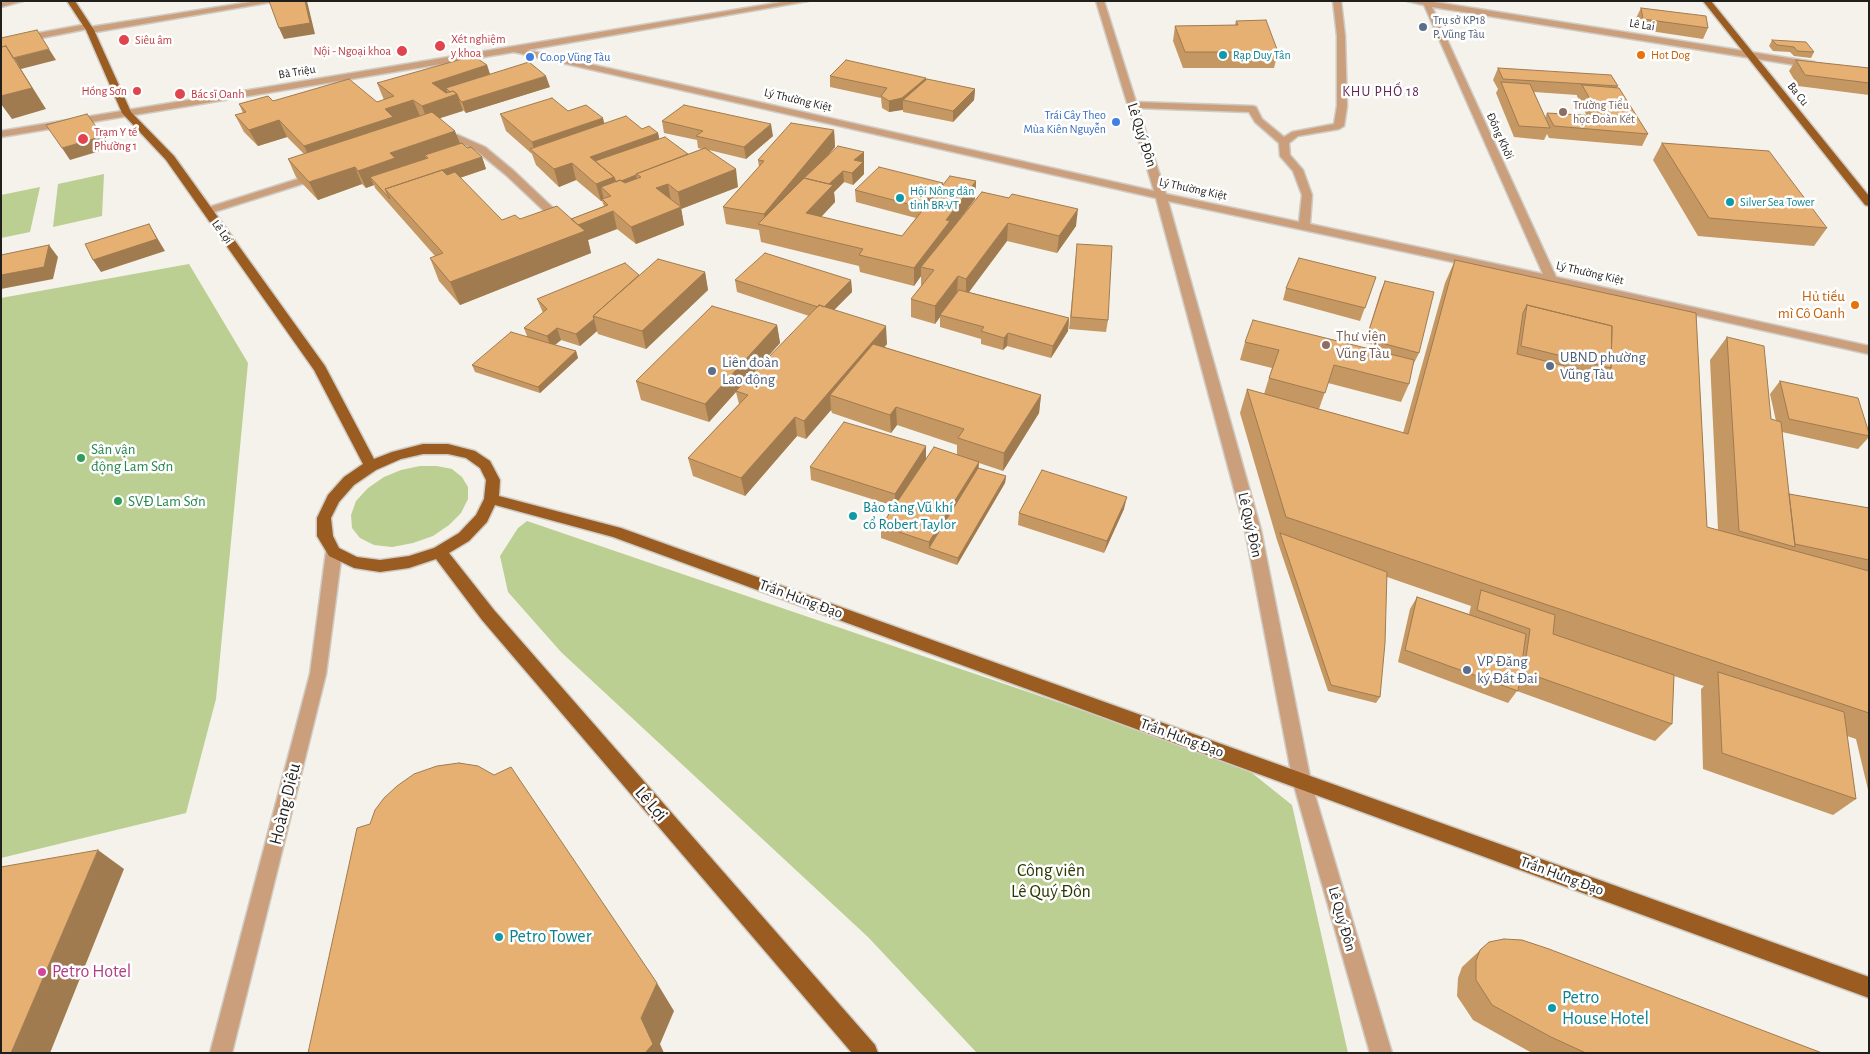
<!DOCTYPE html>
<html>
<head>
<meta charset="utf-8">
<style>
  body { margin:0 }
  #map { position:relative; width:1870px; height:1054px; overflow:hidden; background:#f4f2ea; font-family:"Alegreya Sans",sans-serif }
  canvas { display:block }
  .frame { position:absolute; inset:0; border:2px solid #201f1c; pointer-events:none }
</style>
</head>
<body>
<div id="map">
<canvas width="1870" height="1054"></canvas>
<div class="frame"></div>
</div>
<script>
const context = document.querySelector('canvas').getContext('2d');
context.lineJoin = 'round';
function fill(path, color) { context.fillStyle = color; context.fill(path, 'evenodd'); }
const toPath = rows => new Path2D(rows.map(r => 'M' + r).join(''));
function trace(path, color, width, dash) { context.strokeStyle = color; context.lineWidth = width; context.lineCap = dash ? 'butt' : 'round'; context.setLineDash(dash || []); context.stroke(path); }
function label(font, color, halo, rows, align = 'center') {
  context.font = font + ' "Alegreya Sans",sans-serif'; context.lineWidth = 5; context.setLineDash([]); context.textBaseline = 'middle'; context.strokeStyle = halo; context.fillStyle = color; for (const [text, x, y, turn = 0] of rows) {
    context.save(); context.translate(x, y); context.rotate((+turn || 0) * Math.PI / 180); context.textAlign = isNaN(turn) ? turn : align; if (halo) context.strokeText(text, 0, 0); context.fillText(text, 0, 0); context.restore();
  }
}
fill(toPath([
  [104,174,102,216,53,227,58,184],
  [40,187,30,232,1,238,1,195],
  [189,264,248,363,216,699,186,813,1,858,1,298],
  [420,466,437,466,452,469,462,477,468,487,468,499,461,513,449,525,433,536,413,543,392,547,374,545,360,538,352,528,351,515,356,501,368,488,384,477,401,470],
  [527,521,1242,765,1292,805,1348,1053,977,1053,868,937,561,652,508,592,500,556,518,528]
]), '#bacf91');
const minor = toPath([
  [7,1,23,1,1,7,1,3,7,1],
  [257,1,278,1,90,33,87,32,87,29,1,46,1,40,87,24,90,24,90,27,257,1],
  [788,1,808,1,527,50,1154,191,1096,1,1104,1,1136,102,1253,106,1256,107,1262,119,1284,137,1292,132,1334,124,1337,106,1337,36,1333,1,1341,1,1345,36,1347,106,1344,126,1339,129,1298,136,1289,143,1290,155,1303,170,1312,195,1310,224,1543,274,1424,5,1407,1,1428,1,1814,62,1818,65,1814,68,1432,7,1556,277,1869,346,1869,354,1551,283,1168,201,1261,530,1311,782,1392,1053,1370,1053,1293,782,1245,530,1156,198,514,52,1,137,1,131,788,1],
  [1138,108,1249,112,1255,122,1279,143,1280,156,1293,171,1302,195,1299,222,1166,194,1138,108],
  [458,135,485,147,514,171,567,221,568,223,567,225,559,225,506,175,477,151,456,141,439,142,434,139,439,136,458,135],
  [320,172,324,173,325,175,324,177,211,213,207,214,202,211,203,209,320,172],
  [334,546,339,548,342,552,326,674,232,1053,210,1053,310,674,326,552,329,548,334,546]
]);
const major = toPath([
  [67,1,75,1,94,30,131,112,174,156,325,366,374,459,392,452,423,444,448,444,475,451,490,461,500,480,499,496,621,528,1869,977,1869,998,613,537,495,505,487,522,469,541,449,553,494,610,875,1045,878,1053,852,1053,482,620,436,559,409,568,380,572,354,568,329,556,317,536,317,518,328,495,344,477,363,464,314,370,166,160,122,113,86,30,67,1],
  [423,454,448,454,466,458,480,468,486,480,484,499,476,515,459,533,434,548,409,556,380,560,357,557,339,548,333,536,331,518,339,502,354,485,376,470,401,459,423,454],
  [1703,1,1711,1,1869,196,1869,206,1865,205,1703,1]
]);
trace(minor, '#ceccc5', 3);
trace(major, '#ceccc5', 3);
fill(minor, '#cc9f7c');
fill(major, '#9b5c22');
fill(toPath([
  [1641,8,1708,28,1703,39,1637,29,1636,18],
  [1236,21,1278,52,1274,68,1183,68,1173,41,1175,26,1235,25],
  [1772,40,1814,52,1811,58,1794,56,1790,52,1773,51,1769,46],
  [1796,60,1869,68,1869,95,1798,86,1789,71],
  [487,65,490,74,550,87,466,113,463,110,440,118,460,143,482,157,486,169,460,178,502,220,571,219,604,206,602,201,601,201,576,180,559,187,536,165,532,154,506,131,500,114,568,111,605,123,642,129,658,133,659,139,688,154,702,149,698,148,697,140,664,133,662,121,773,136,746,159,709,150,738,187,681,209,684,225,636,244,617,229,588,240,591,253,460,305,439,281,430,258,435,256,375,188,374,185,366,188,362,184,318,200,296,177,288,159,304,154,287,137,258,146,244,132,235,115,243,113,239,104,273,101,377,102,384,100,377,83],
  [1498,68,1618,86,1617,88,1648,134,1642,146,1549,138,1547,134,1544,140,1514,137,1496,93,1498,89,1493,80],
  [1534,92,1577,95,1577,96,1587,116,1547,113,1545,118],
  [830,76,926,78,926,80,975,89,974,100,953,122,903,112,903,109,889,112,882,108,881,98,830,87],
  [834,130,835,147,829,154,864,152,864,174,853,185,844,182,834,192,835,202,821,217,902,236,916,218,856,202,855,190,943,183,943,185,976,181,975,199,957,223,982,192,1076,226,1057,253,1007,241,969,292,1069,318,1068,331,1051,358,1007,346,1003,350,981,344,981,339,940,327,940,317,935,324,911,317,911,299,922,285,921,285,921,276,914,286,860,272,859,266,761,242,759,230,726,224,723,207,759,167,758,160],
  [1662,143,1827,228,1814,246,1698,236,1653,160],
  [1076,256,1108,320,1106,332,1069,329],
  [1455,260,1696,313,1707,527,1718,530,1710,360,1727,337,1771,419,1776,421,1770,394,1780,381,1869,433,1869,437,1858,449,1782,432,1789,494,1869,508,1869,794,1856,739,1847,736,1856,799,1833,815,1703,769,1701,689,1704,686,1674,676,1672,724,1655,741,1517,691,1508,703,1398,662,1410,609,1417,597,1469,614,1471,606,1387,577,1380,697,1376,703,1328,691,1277,540,1240,413,1247,389,1264,394,1272,368,1240,360,1245,342,1374,350,1375,345,1365,343,1380,293,1385,281,1419,353,1413,365,1409,384,1401,402,1328,383,1319,409,1403,433,1445,283],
  [705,272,708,290,646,349,598,334,597,331,580,346,561,340,555,345,576,351,578,358,540,393,475,372,472,365,527,336,524,328,543,313,537,299,639,275],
  [1376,277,1360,321,1283,300,1286,288],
  [735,280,851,280,852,292,834,310,887,344,884,347,1041,395,1039,413,1003,471,979,463,978,468,1006,476,1005,483,957,565,881,538,881,526,894,506,811,480,810,467,926,446,926,459,957,455,957,445,897,425,891,433,832,413,831,410,806,439,797,436,745,496,693,476,688,458,739,404,736,392,709,422,641,400,636,381,777,325,780,343,749,378,809,316,737,292],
  [1124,509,1104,553,1018,525,1019,513],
  [1489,942,1822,1053,1532,1053,1473,1020,1457,996,1458,978,1462,967]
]), '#c59762');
fill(toPath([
  [305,1,307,1,315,34,284,39,279,28],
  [6,46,19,66,46,109,12,119,1,104],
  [49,49,56,60,21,69,13,58],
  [487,65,492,81,446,88,448,95,432,83],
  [546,76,550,87,466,113,462,102],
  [926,78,926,89,903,100,903,110,889,112,889,101],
  [975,89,974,100,953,122,953,111],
  [457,94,463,111,428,122,422,106],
  [413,100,420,116,312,162,304,146,385,109],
  [603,118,607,135,535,153,532,142],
  [279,120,287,137,258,146,249,130],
  [771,124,773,136,746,159,744,147],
  [834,130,835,147,807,181,765,226,764,214],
  [455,131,462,148,425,155,427,160,370,177,374,185,366,188,358,171,390,153],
  [658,133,662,150,602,171,590,157],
  [103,136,110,148,70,160,62,148],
  [864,152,864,174,853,185,852,173,854,160],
  [482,157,486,169,447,182,438,172],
  [572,163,576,180,559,187,554,169],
  [355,167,362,184,318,200,309,182],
  [736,169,738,187,681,209,678,192],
  [843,171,844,182,834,192,835,202,808,231,806,213,827,186],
  [636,175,639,187,611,196,601,187,604,200,602,199,602,201,601,201,596,184,614,177],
  [976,181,975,199,949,233,921,267,921,276,914,286,914,268,946,220],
  [943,183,943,195,921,219,920,207],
  [668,184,671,201,656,188],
  [681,207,684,225,636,244,631,227],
  [1078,209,1076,226,1057,253,1059,236],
  [613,211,617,229,588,240,591,253,460,305,450,282,575,226],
  [1008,223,1007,241,966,296,966,279],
  [149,224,156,236,165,251,101,272,93,260],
  [49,245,58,257,53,279,1,289,1,275],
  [705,272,708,290,646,349,642,331],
  [958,276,957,294,940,315,940,317,935,324,935,306],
  [851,280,852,292,824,320,822,308],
  [1069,318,1068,331,1051,358,1053,346],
  [594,319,597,331,580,346,576,334],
  [777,325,780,343,709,422,705,404],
  [886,326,887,344,841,399,830,395,831,410,806,439,804,421],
  [557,328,561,340,551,348,547,336],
  [1008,333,1007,346,1003,350,1004,338],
  [576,351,578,358,540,393,538,387],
  [1041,395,1039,413,1003,471,1004,453],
  [896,407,897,425,891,433,890,415],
  [795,417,797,436,745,496,741,478],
  [926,446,926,459,895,506,895,494],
  [979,462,978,474,929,548,929,542],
  [1006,476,1005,483,957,565,958,558],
  [1127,497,1124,509,1104,553,1107,541],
  [98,850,124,869,50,1053,11,1053],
  [657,983,674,1011,660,1044,664,1053,645,1053,641,1018]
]), '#a07b50');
const building = toPath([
  [269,1,305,1,310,23,279,28,269,1],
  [1641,8,1706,16,1708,28,1643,19,1641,8],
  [1266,20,1278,52,1185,52,1175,26,1238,25,1236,21,1266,20],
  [37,30,49,49,13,58,6,46,1,47,1,38,37,30],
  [1772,40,1806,42,1814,52,1797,51,1794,47,1777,45,1772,40],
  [6,46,32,88,1,96,1,47,6,46],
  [469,57,478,59,487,65,432,83,446,93,453,91,457,94,422,106,413,100,385,109,393,117,304,146,279,120,249,130,235,115,246,112,239,104,268,96,273,101,349,79,377,102,394,96,377,83,469,57],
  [846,60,926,78,902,98,889,101,881,96,887,88,830,76,846,60],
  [1796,60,1869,68,1869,83,1805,75,1796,60],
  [529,62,546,76,462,102,459,99,457,94,453,91,450,92,446,88,529,62],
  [1498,68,1611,75,1618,86,1503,79,1498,68],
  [927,79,975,89,953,111,903,100,927,79],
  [1501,82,1530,84,1550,128,1519,126,1501,82],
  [1582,85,1619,88,1648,134,1554,126,1547,113,1599,116,1601,118,1582,85],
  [552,98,568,111,586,105,603,118,532,142,500,114,552,98],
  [684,105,771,124,744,147,696,136,703,131,662,121,684,105],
  [432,112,455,131,390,153,395,158,358,171,355,167,309,182,288,159,432,112],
  [87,114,103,136,62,148,46,125,87,114],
  [626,116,642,129,649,126,658,133,590,157,614,177,596,184,572,163,554,169,530,149,626,116],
  [791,123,834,130,764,214,723,207,764,161,758,160,791,123],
  [665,137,688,154,636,174,636,175,621,181,620,180,616,182,614,177,595,161,665,137],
  [462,143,467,148,471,147,482,157,385,189,390,199,370,177,428,158,425,155,462,143],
  [1662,143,1769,151,1827,228,1709,218,1662,143],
  [838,146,864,152,854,160,863,162,852,173,843,171,829,184,804,178,802,180,838,146],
  [705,148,736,169,678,192,668,184,656,188,681,207,631,227,613,211,578,225,571,219,608,205,602,199,611,196,601,187,620,180,625,183,641,177,636,174,705,148],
  [879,167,943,183,920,207,855,190,879,167],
  [442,170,447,175,455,172,502,220,515,215,520,219,557,206,585,231,450,282,430,258,443,253,385,189,442,170],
  [950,176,976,181,946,220,950,221,914,268,859,255,863,249,758,224,804,178,833,185,806,213,902,236,950,176],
  [982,192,1009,198,1012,194,1078,209,1059,236,1008,223,966,279,958,276,935,306,911,299,934,270,921,267,982,192],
  [149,224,157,239,93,260,85,244,149,224],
  [1077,244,1112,246,1108,320,1071,317,1077,244],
  [49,245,44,267,1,275,1,255,49,245],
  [765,253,851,280,824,307,819,305,818,307,735,280,765,253],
  [1299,258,1376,277,1365,308,1286,288,1299,258],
  [658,259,705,272,642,331,593,316,658,259],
  [1455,260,1696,313,1707,527,1869,571,1869,713,1286,517,1247,389,1408,434,1455,260],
  [1527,305,1612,326,1611,368,1606,376,1517,354,1523,313,1527,305],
  [625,263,639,275,593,316,594,319,576,334,557,328,547,336,524,328,547,309,537,299,625,263],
  [1385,281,1434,292,1419,353,1378,342,1380,333,1369,330,1385,281],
  [959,290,1069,318,1053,346,1008,333,1004,338,981,331,984,327,940,315,959,290],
  [819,305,886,326,804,421,795,417,741,478,688,458,748,395,736,391,819,305],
  [1527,305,1612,326,1611,368,1521,346,1527,305],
  [712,306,777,325,705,404,636,381,712,306],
  [1253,320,1414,360,1409,384,1334,365,1325,393,1269,378,1279,350,1245,342,1253,320],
  [511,332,576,351,538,387,472,365,511,332],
  [1727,337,1764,346,1771,419,1781,422,1795,547,1739,531,1727,337],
  [873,344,1041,395,1004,453,958,438,964,429,896,407,890,415,830,395,873,344],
  [1780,381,1858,398,1869,433,1869,436,1789,419,1780,381],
  [844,422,926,446,895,494,810,467,844,422],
  [934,447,979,462,929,542,881,526,934,447],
  [978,468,1006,476,958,558,929,548,978,468],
  [1042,470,1127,497,1107,541,1019,513,1042,470],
  [1789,494,1869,508,1869,560,1795,544,1789,494],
  [1280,533,1387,572,1385,643,1380,697,1331,685,1280,533],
  [1481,590,1555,615,1553,634,1674,675,1672,724,1524,672,1530,629,1477,610,1481,590],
  [1417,597,1526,634,1518,691,1405,650,1417,597],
  [1718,672,1844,712,1856,799,1722,753,1718,672],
  [459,763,478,766,494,775,511,767,657,983,641,1018,653,1044,645,1053,308,1053,357,828,370,824,375,810,384,798,397,786,414,774,437,766,459,763],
  [98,850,11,1053,1,1053,1,867,98,850],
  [1504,939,1522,940,1549,949,1822,1053,1586,1053,1551,1037,1492,1005,1476,980,1476,961,1480,950,1489,942,1504,939]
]);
fill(building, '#e5b072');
trace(building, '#a07b50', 1);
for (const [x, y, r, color] of [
  [1423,27,5,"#5c6f8a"],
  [124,40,6,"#e0444e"],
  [440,46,6,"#e0444e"],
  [402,51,6,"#e0444e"],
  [1223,55,5,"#0f9aa8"],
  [1641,55,5,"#e8710a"],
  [530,57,5,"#3f7fe0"],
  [137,91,5,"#e0444e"],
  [180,94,6,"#e0444e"],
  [1563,112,5,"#8d6e63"],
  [1116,122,5,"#3f7fe0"],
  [83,139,6,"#e0444e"],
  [900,198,5,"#0f9aa8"],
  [1730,202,5,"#0f9aa8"],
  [1855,305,5,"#e8710a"],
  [1326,345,5,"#8d6e63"],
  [1550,366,5,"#5c6f8a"],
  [712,371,5,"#5c6f8a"],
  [81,458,5,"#2e9e5b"],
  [118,501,5,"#2e9e5b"],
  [853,516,5,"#0f9aa8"],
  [1467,670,5,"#5c6f8a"],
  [499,937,5,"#0f9aa8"],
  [42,972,5,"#d1479c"],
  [1552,1008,5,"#0f9aa8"]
]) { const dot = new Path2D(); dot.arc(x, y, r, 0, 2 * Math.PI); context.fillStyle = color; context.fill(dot); trace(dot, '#fff', 2); }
label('12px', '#4e5e75', '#fff', [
  ["Trụ sở KP18",1433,20],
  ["P. Vũng Tàu",1433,34]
], 'left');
label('12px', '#201f1c', '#fff', [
  ["Lê Lai",1642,25,9],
  ["Bà Triệu",297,72,-9],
  ["Ba Cu",1798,94,52],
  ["Lý Thường Kiệt",798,100,13],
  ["Đồng Khởi",1500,136,66],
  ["Lý Thường Kiệt",1193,189,12],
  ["Lê Lợi",222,232,54],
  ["Lý Thường Kiệt",1590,273,13]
]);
label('12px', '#be3a42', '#fff', [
  ["Xét nghiệm",451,39],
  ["y khoa",451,53],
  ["Siêu âm",135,40],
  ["Nội - Ngoại khoa",391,51,"right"],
  ["Hồng Sơn",127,91,"right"],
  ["Bác sĩ Oanh",191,94],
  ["Trạm Y tế",94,132],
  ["Phường 1",94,146]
], 'left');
label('12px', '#0d838f', '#fff', [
  ["Rạp Duy Tân",1233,55],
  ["Hội Nông dân",910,191],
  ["tỉnh BR-VT",910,205],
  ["Silver Sea Tower",1740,202]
], 'left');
label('12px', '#c56008', '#fff', [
  ["Hot Dog",1651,55]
], 'left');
label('12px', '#366cbe', '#fff', [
  ["Co.op Vũng Tàu",540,57],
  ["Trái Cây Theo",1106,115,"right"],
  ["Mùa Kiên Nguyễn",1106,129,"right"]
], 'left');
label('12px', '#785e54', '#fff', [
  ["Trường Tiểu",1573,105],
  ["học Đoàn Kết",1573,119]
], 'left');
context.letterSpacing = '1px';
label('14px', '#5d234d', '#fff', [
  ["KHU PHỐ 18",1381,92]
]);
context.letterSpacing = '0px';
label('15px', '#201f1c', '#fff', [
  ["Lê Quý Đôn",1142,135,72],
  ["Lê Quý Đôn",1250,525,77],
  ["Trần Hưng Đạo",801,599,20],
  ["Trần Hưng Đạo",1182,738,20],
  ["Trần Hưng Đạo",1562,876,20],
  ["Lê Quý Đôn",1342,919,74]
]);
label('15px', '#c56008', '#fff', [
  ["Hủ tiếu",1845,296],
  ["mì Cô Oanh",1845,313]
], 'right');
label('15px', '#785e54', '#fff', [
  ["Thư viện",1336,336],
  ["Vũng Tàu",1336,353]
], 'left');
label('15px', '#4e5e75', '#fff', [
  ["UBND phường",1560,357],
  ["Vũng Tàu",1560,374],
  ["Liên đoàn",722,362],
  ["Lao động",722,379],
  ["VP Đăng",1477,661],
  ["ký Đất Đai",1477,678]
], 'left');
label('15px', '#27864d', '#fff', [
  ["Sân vận",91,449],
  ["động Lam Sơn",91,466],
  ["SVĐ Lam Sơn",128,501]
], 'left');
label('15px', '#0d838f', '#fff', [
  ["Bảo tàng Vũ khí",863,507],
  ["cổ Robert Taylor",863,524]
], 'left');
label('18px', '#201f1c', '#fff', [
  ["Hoàng Diệu",285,804,-76],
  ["Lê Lợi",651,804,49]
]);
label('18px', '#2b3901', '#fff', [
  ["Công viên",1051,871],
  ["Lê Quý Đôn",1051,892]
]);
label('18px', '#0d838f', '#fff', [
  ["Petro Tower",509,937],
  ["Petro",1562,998],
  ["House Hotel",1562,1019]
], 'left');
label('18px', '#b23c85', '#fff', [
  ["Petro Hotel",52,972]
], 'left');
</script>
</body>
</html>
